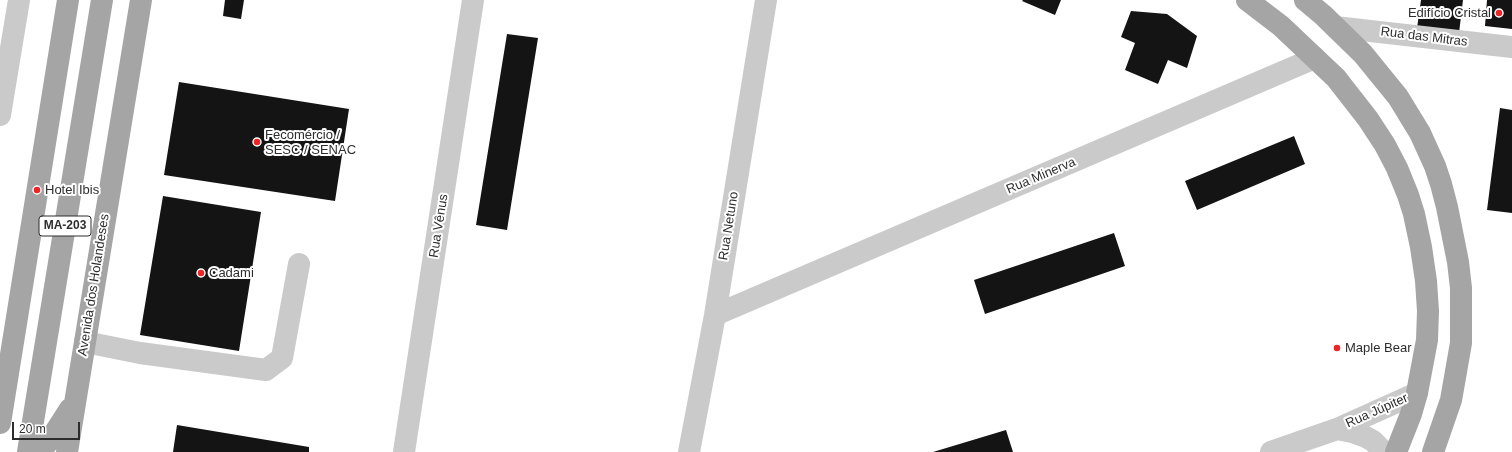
<!DOCTYPE html>
<html>
<head>
<meta charset="utf-8">
<style>
  body { margin:0 }
  #map { position:relative; width:1512px; height:452px; overflow:hidden; background:#fff; font-family:Helvetica,sans-serif }
  canvas { display:block }
  .scale { position:absolute; left:12px; top:422px; width:68px; height:18px; box-sizing:border-box; border:2px solid #2d2d2d; border-top:0; padding-left:5px; font-size:12px; line-height:14px; white-space:nowrap; color:#2d2d2d; -webkit-text-stroke:3px #fff; paint-order:stroke }
</style>
</head>
<body>
<div id="map">
<canvas width="1512" height="452"></canvas>
<div class="scale">20 m</div>
</div>
<script>
const context = document.querySelector('canvas').getContext('2d');
context.lineJoin = 'round';
function fill(path, color) { context.fillStyle = color; context.fill(path, 'evenodd'); }
const toPath = rows => new Path2D(rows.map(r => 'M' + r).join(''));
function trace(path, color, width, dash) { context.strokeStyle = color; context.lineWidth = width; context.lineCap = dash ? 'butt' : 'round'; context.setLineDash(dash || []); context.stroke(path); }
function label(font, color, halo, rows, align = 'center') {
  context.font = font + ' Helvetica,sans-serif'; context.lineWidth = 4; context.setLineDash([]); context.textBaseline = 'middle'; context.strokeStyle = halo; context.fillStyle = color; for (const [text, x, y, turn = 0] of rows) {
    context.save(); context.translate(x, y); context.rotate((+turn || 0) * Math.PI / 180); context.textAlign = isNaN(turn) ? turn : align; if (halo) context.strokeText(text, 0, 0); context.fillText(text, 0, 0); context.restore();
  }
}
fill(toPath([
  [225,0,244,0,241,19,223,16],
  [1023,0,1061,0,1055,15,1022,1],
  [1421,0,1463,0,1459,33,1417,28],
  [1487,0,1512,0,1512,29,1485,26],
  [1131,11,1167,14,1197,36,1187,68,1168,60,1158,84,1125,70,1135,43,1121,37],
  [507,34,538,38,507,230,476,225],
  [179,82,349,109,335,201,164,175],
  [1500,108,1512,110,1512,213,1487,210],
  [1294,136,1305,164,1197,210,1185,181],
  [163,196,261,212,239,351,140,335],
  [1114,233,1125,266,985,314,974,280],
  [177,425,309,447,309,452,173,452],
  [1006,430,1013,452,933,452]
]), '#141414');
trace(toPath([
  [1335,27,1512,47],
  [0,115,19,0],
  [715,315,1315,58],
  [85,342,140,353,266,370,282,358,299,264],
  [1337,429,1352,432,1366,437,1373,441,1384,452],
  [404,452,473,0],
  [689,452,715,315,766,0],
  [1271,452,1337,429,1417,393]
]), '#cacaca', 22);
trace(toPath([
  [1247,0,1281,26,1336,78,1368,119,1385,145,1397,168,1408,195,1414,214,1421,247,1426,281,1428,311,1427,340,1417,393,1411,414,1396,452],
  [1305,0,1323,15,1363,54,1398,97,1420,133,1435,166,1441,184,1447,207,1458,262,1461,288,1461,343,1451,400,1433,452],
  [0,423,68,0],
  [28,452,102,0],
  [40,452,52,437,70,409],
  [67,452,141,0]
]), '#a5a5a5', 22);
for (const [x, y, r, color] of [
  [1499,13,4,"#ee2527"],
  [257,142,4,"#ee2527"],
  [37,190,4,"#ee2527"],
  [201,273,4,"#ee2527"],
  [1337,348,4,"#ee2527"]
]) { const dot = new Path2D(); dot.arc(x, y, r, 0, 2 * Math.PI); context.fillStyle = color; context.fill(dot); trace(dot, '#fff', 1.5); }
for (const [x, y, w] of [
  [65,226,52]
]) { const box = new Path2D(); box.roundRect(x - w / 2, y - 10, w, 20, 3); context.fillStyle = '#fff'; context.fill(box); trace(box, '#2d2d2d', 1); }
label('bold 12px', '#2d2d2d', null, [
  ["MA-203",65,226]
]);
label('13px', '#2d2d2d', '#fff', [
  ["Edifício Cristal",1491,13,"right"],
  ["Fecomércio /",265,135],
  ["SESC / SENAC",265,150],
  ["Hotel Ibis",45,190],
  ["Cadami",209,273],
  ["Maple Bear",1345,348]
], 'left');
label('13px', '#2d2d2d', '#fff', [
  ["Rua das Mitras",1424,37,7],
  ["Rua Minerva",1041,176,-23],
  ["Rua Vênus",439,226,-81],
  ["Rua Netuno",729,226,-81],
  ["Avenida dos Holandeses",94,285,-81],
  ["Rua Júpiter",1377,411,-24]
]);
</script>
</body>
</html>
